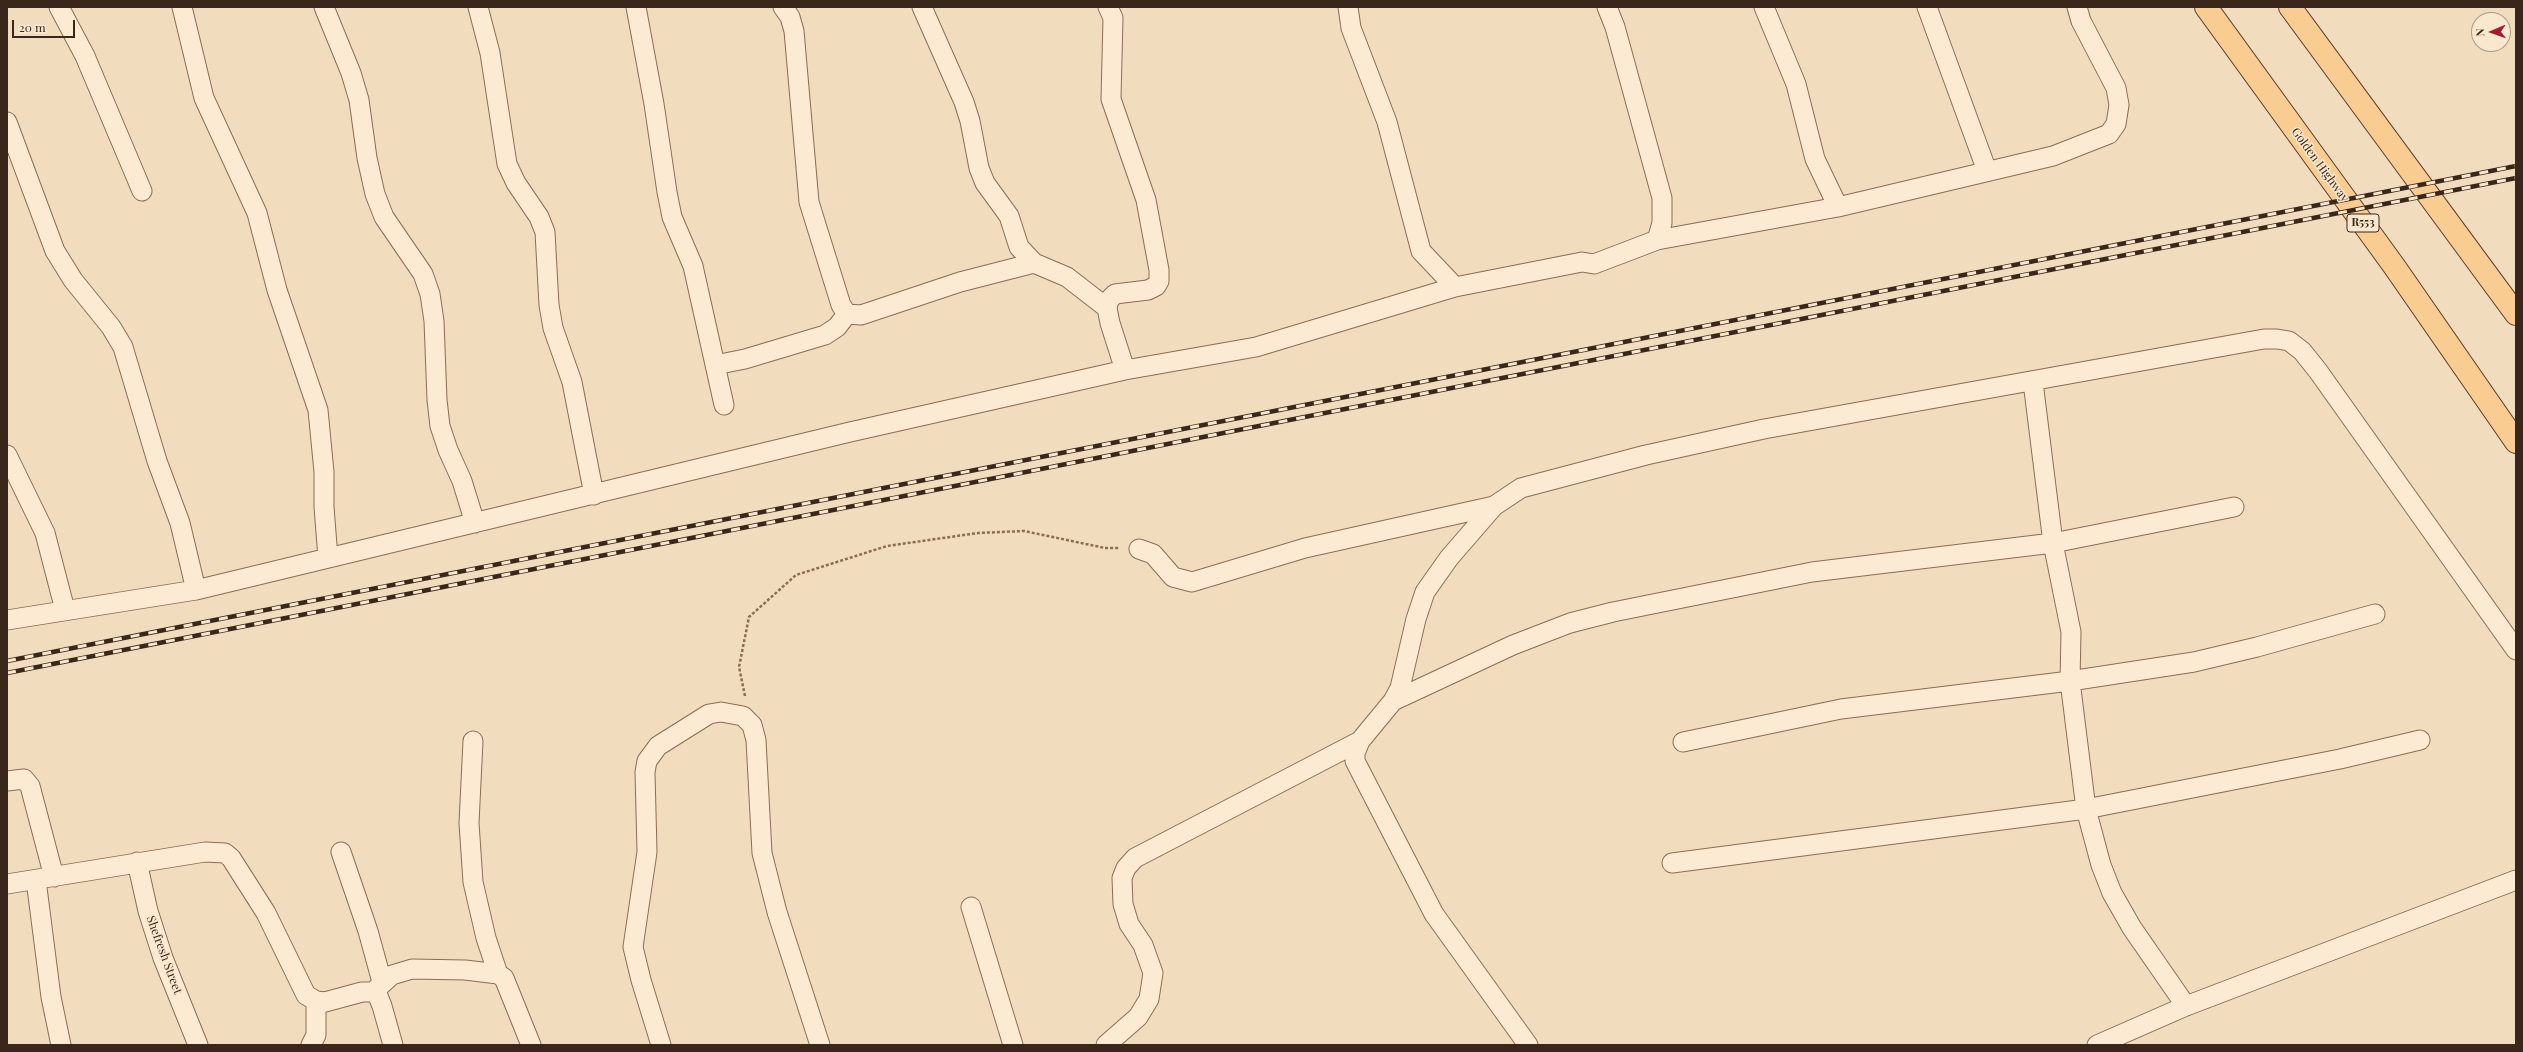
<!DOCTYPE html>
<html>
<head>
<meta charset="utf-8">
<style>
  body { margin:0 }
  #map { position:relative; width:2523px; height:1052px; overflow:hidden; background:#f2dcbe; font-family:"Playfair Display",serif }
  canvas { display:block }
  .frame { position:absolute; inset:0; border:8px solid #3a261b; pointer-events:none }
  .north { position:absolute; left:2471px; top:12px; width:40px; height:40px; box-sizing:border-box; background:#f9e7ce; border:1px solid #ad9a86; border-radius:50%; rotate:268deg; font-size:11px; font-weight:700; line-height:16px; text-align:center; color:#3a261b }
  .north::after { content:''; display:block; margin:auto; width:14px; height:18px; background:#a11f2f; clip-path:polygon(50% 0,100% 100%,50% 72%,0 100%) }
  .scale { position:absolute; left:12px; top:20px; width:63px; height:18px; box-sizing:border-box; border:2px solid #3a261b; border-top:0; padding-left:5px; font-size:12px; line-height:14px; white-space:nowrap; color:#3a261b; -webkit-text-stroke:3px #f9e7ce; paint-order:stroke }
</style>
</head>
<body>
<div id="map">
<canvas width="2523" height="1052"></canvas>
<div class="frame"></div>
<div class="north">N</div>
<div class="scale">20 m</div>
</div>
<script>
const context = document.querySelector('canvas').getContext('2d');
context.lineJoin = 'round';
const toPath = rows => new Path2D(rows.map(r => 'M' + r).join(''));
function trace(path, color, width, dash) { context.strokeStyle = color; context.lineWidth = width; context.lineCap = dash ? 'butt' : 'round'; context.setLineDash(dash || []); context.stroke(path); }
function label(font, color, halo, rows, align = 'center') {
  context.font = font + ' "Playfair Display",serif'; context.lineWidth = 3; context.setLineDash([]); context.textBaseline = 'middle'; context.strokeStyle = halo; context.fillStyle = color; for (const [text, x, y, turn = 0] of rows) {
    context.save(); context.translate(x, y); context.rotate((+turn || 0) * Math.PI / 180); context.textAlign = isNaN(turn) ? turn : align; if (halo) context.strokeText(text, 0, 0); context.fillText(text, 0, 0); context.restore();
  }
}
const street = toPath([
  [59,7,85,56,142,191],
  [182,7,204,98,257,213,277,290,318,410,324,472,324,507,328,558],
  [324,7,351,73,359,100,367,158,375,194,384,217,423,274,430,294,434,321,437,400,440,426,448,450,462,481,475,523],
  [478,7,490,53,507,164,516,183,539,217,545,232,549,305,553,328,572,382,594,495],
  [636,7,654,104,667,192,672,217,693,266,724,405],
  [783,7,790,17,794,31,809,202,841,305,847,314,861,315,960,282,1034,263],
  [922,7,964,102,970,121,979,168,985,183,1009,216,1019,247,1034,263,1067,277,1107,308],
  [1108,7,1113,18,1111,99,1146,200,1159,270,1159,281,1156,286,1148,290,1115,294,1109,300,1107,308,1110,323,1125,370],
  [1348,7,1351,28,1387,122,1421,251,1455,287],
  [1764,7,1796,84,1815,159,1838,207,2053,156,2109,134,2116,124,2119,105,2116,88,2081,21,2077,7],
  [1927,7,1987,171],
  [7,122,55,251,73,280,111,327,123,347,157,461,180,523,196,590],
  [1657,240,1838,207],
  [715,365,745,359,825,335,837,327,847,314],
  [7,455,45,533,65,610],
  [1139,549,1153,554,1173,577,1192,582,1305,548,1494,506],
  [7,620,196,590,850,432,1125,370,1256,347,1455,287,1582,262,1594,264,1657,240,1662,223,1662,198,1615,27,1607,7],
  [1393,701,1513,645,1570,623,1613,612,1812,572,2053,543,2234,507],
  [473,741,469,823,473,882,486,938,498,974],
  [1683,742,1841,709,2070,681,2071,632,2053,543,2033,382],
  [7,781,24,779,30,786,54,877],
  [341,852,368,931,382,982],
  [137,862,148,911,163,958,198,1045],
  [1672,863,2086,809,2340,759,2420,740],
  [36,880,51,997,61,1045],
  [7,884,205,852,225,853,231,858,266,913,306,995,316,1001,325,1002,362,992,373,992,378,996,382,1006,393,1045],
  [971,907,1013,1045],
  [373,992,392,975,412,969,465,970,498,974,504,978,531,1045],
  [2186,1006,2132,928,2112,893,2101,865,2086,809,2070,681,2194,662,2257,647,2375,614],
  [311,1045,316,1035,316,1001],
  [661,1045,641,980,633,947,647,852,645,772,647,761,658,746,709,714,721,712,743,716,752,725,756,740,762,853,777,912,820,1045],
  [1106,1045,1138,1017,1149,999,1153,973,1143,945,1129,924,1123,904,1122,878,1126,868,1135,858,1360,741],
  [1528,1045,1434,914,1355,761,1355,753,1360,741,1393,701,1400,688,1416,619,1425,592,1449,558,1494,506,1521,488,1646,455,1764,429,2264,339,2277,339,2289,341,2302,351,2318,371,2516,650],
  [2097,1045,2186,1006,2516,880]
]);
const primary = toPath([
  [2206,7,2394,266,2516,442],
  [2290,7,2516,314]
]);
trace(street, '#8c6c55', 21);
trace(primary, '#593a2a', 24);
trace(toPath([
  [745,696,739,667,749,617,796,575,887,546,978,533,1024,531,1105,548,1119,548]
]), '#8c6c55', 2.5, [3, 2]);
trace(street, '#fcebd2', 19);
trace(primary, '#f9cd91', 22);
const rail = toPath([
  [7,661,2516,166],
  [7,673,2516,178]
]);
trace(rail, '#3a261b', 4.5);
trace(rail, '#f9e7ce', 3, [9]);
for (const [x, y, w] of [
  [2363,223,32]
]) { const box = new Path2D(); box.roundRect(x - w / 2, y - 9, w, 18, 3); context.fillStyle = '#f9e7ce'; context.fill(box); trace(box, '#3a261b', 1); }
label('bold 11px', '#3a261b', null, [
  ["R553",2363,223]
]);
label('12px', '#3a261b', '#f9e7ce', [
  ["Golden Highway",2320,165,54],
  ["Shefresh Street",164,955,70]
]);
</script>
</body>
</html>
